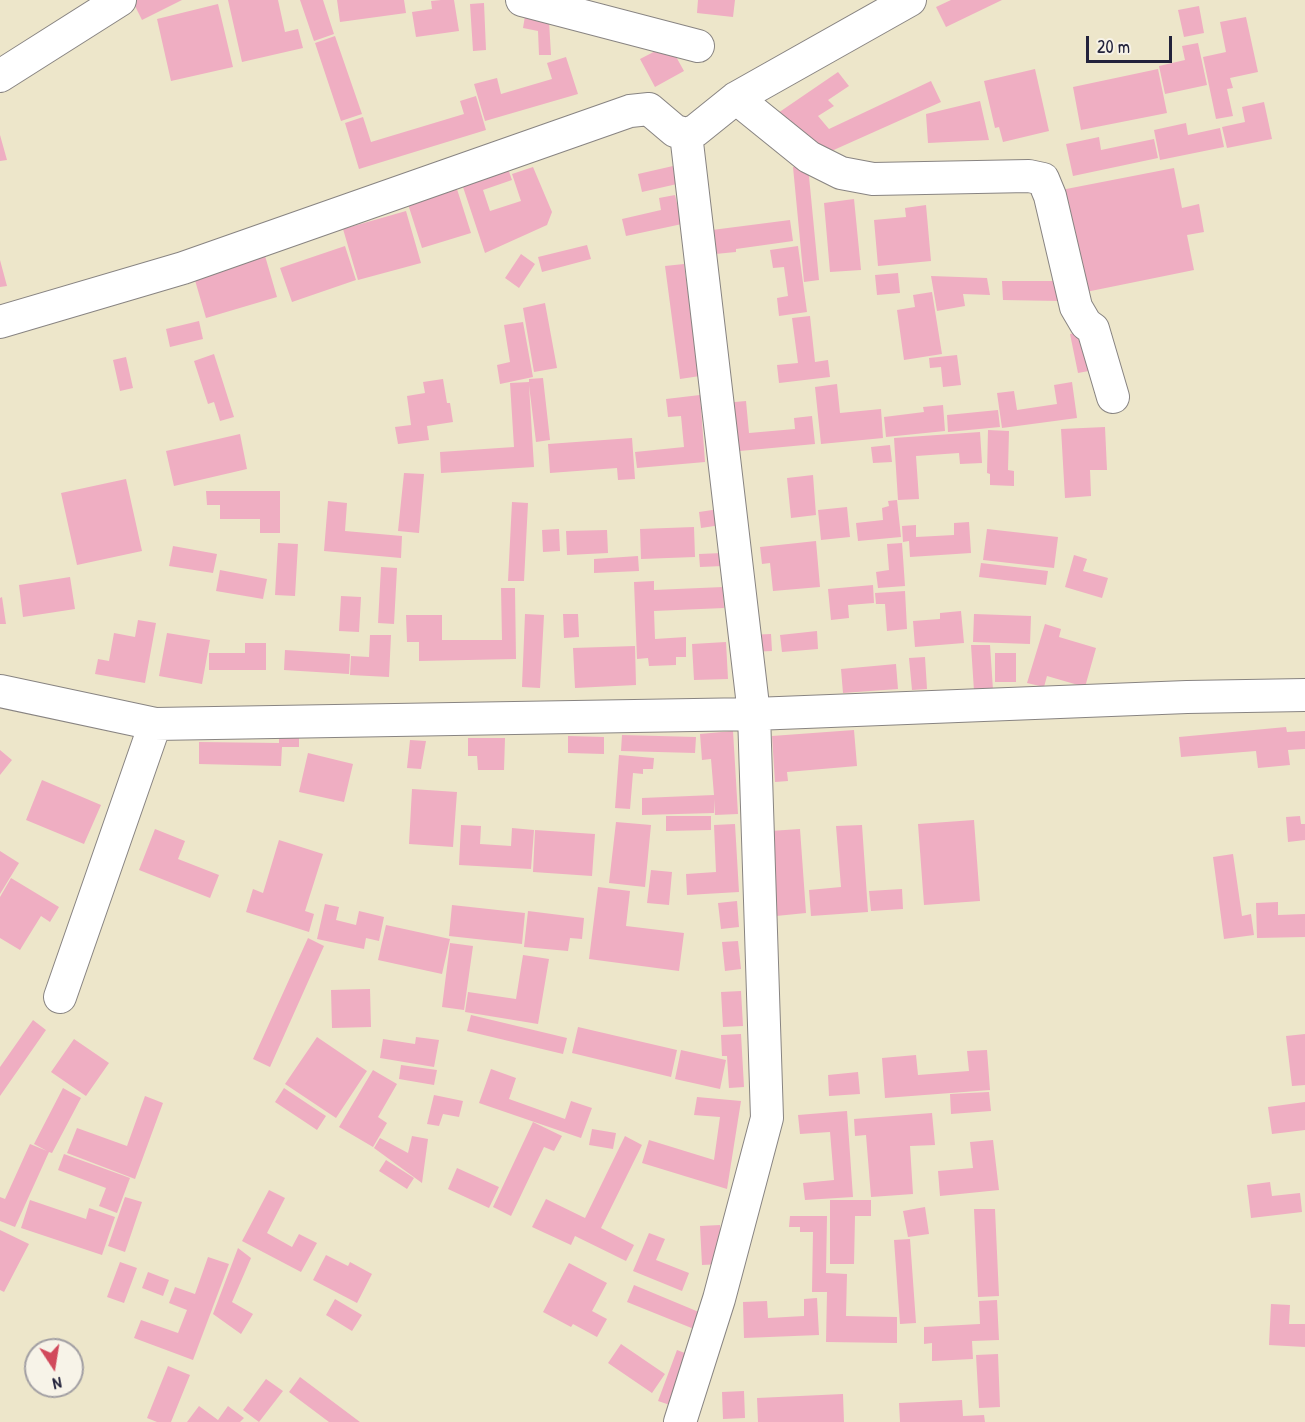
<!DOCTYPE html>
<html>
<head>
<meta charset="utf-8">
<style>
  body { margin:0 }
  #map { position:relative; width:1305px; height:1422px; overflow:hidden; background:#ede6ca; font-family:"Patrick Hand",sans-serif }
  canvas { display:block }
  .north { position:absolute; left:24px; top:1338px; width:60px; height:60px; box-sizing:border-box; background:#f7f3e8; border:2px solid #a29fa3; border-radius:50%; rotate:168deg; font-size:16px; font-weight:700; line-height:24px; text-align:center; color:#22223b }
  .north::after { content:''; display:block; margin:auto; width:21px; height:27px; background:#d1495b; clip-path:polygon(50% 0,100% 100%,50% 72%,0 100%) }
  .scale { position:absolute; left:1086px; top:36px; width:86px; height:27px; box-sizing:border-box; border:3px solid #22223b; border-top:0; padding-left:8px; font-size:18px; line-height:21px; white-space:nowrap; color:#22223b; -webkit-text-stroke:4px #f7f3e8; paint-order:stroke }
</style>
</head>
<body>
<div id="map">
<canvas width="1305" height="1422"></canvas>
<div class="north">N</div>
<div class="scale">20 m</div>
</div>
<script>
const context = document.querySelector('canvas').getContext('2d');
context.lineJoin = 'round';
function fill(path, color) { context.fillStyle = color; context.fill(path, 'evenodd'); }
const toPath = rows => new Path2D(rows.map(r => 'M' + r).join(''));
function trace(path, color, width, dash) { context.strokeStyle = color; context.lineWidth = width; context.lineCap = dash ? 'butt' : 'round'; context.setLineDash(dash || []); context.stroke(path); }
fill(toPath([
  [132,0,182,0,142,20],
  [228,0,278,0,285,32,298,29,303,48,242,62],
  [300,0,323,0,334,34,314,41],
  [337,0,404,0,406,13,340,22],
  [441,0,454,0,459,31,416,37,412,12,432,9,431,1],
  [698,0,735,0,733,17,697,13],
  [951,0,1002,0,946,27,936,7],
  [484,3,486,50,473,51,470,4],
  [218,4,233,67,171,81,157,19],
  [1199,6,1204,33,1184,37,1178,10],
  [525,16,549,21,551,55,539,55,538,31,523,28],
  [1246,17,1258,72,1230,78,1233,88,1227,89,1233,116,1216,119,1203,57,1226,52,1220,22],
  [335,36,362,114,341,121,315,43],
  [1198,43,1207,85,1165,94,1159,66,1185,60,1182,46],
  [669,44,684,71,655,87,640,59],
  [566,57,578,94,485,121,474,84,497,78,501,94,552,79,547,63],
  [1035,69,1049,131,1003,142,999,127,995,128,984,81],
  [1158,69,1167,113,1081,130,1073,87],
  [838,72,849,86,828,100,834,106,818,116,829,129,931,81,941,102,827,153,778,113],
  [476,96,486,130,359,169,345,123,363,117,371,142,464,114,460,101],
  [980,101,989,140,928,143,926,114],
  [1264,102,1272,139,1227,148,1222,127,1245,122,1242,107],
  [1186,123,1188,135,1220,128,1224,147,1160,160,1154,130],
  [0,135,7,160,0,161],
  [1099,137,1101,150,1154,139,1158,158,1073,176,1066,144],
  [506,163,512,180,483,190,490,211,521,201,512,174,533,167,552,212,547,225,485,253,460,178],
  [673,166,677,184,642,192,638,174],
  [808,166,819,280,804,282,793,167],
  [1174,168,1182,208,1199,204,1204,232,1187,235,1194,270,1081,293,1061,190],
  [456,186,471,233,422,248,407,201],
  [675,195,682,224,626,236,622,219,661,210,659,198],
  [854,199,861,270,830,272,824,203],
  [926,205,931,261,878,266,874,220,906,217,905,208],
  [406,211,421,263,358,280,343,229],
  [790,220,793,241,736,249,736,252,715,254,712,230],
  [587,245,591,259,542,272,538,257],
  [345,246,356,280,292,302,280,268],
  [798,246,807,312,779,316,777,298,788,296,784,267,773,268,770,250],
  [263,249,277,297,206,318,192,270],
  [521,254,535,264,519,288,505,278],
  [0,260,7,286,0,287],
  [684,264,700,376,680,379,665,266],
  [898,273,900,293,877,295,875,275],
  [931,276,987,278,990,295,963,294,965,306,937,311],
  [1002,281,1060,281,1060,301,1003,300],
  [932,292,942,354,904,360,897,310,915,307,913,295],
  [545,303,557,368,534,372,523,308],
  [810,316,815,362,828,360,830,377,779,383,777,365,798,363,792,318],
  [199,321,203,339,170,347,166,329],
  [523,322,533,377,500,384,497,365,510,362,504,325],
  [1086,331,1094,370,1078,373,1070,334],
  [214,354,234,417,220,421,214,402,208,404,194,361],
  [957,355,961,385,943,387,941,367,930,368,929,358],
  [126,357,133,388,120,391,113,360],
  [543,378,550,440,536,442,529,385,534,467,441,473,440,452,514,447,510,383,529,382,529,379],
  [443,379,447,403,450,403,453,422,427,426,429,440,398,444,395,427,411,425,407,396,425,393,423,382],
  [1072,382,1077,418,1002,428,997,393,1014,391,1017,410,1057,404,1054,385],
  [837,384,840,413,881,409,883,438,821,444,815,387],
  [700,395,705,462,637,468,635,452,684,447,681,416,668,417,666,399],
  [746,401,749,433,795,429,794,418,812,416,815,444,729,452,724,403],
  [943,405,945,431,886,437,884,417,924,412,923,407],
  [998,410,1000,427,948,432,947,415],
  [1105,427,1107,470,1090,470,1091,496,1065,498,1061,429],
  [988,430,1009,431,1008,470,1014,471,1014,486,990,485,990,474,987,473],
  [980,432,982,463,960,464,959,453,916,456,919,499,898,500,894,438],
  [240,434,247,469,174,486,166,451],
  [632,438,635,479,618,480,617,468,550,473,548,444],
  [890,445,892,462,873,463,871,447],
  [404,473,424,474,419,533,398,531],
  [813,475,816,515,791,518,787,478],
  [126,479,142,551,77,565,61,493],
  [206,491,280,491,280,533,260,533,260,519,220,519,220,505,207,505],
  [897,500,901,537,858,541,856,523,883,520,882,508,889,506,888,501],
  [328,501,347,503,345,531,402,536,401,558,324,551],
  [512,502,528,503,524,581,508,581],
  [847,507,850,537,821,540,818,510],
  [719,509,721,525,701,528,699,512],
  [969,522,971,553,910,557,909,541,903,542,902,526,916,525,916,537,954,535,954,523],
  [694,527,695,557,641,559,640,529],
  [559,529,560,551,543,552,542,530],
  [987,529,1058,537,1054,568,983,560],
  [607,530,608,553,567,555,566,531],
  [816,541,820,587,773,591,770,563,762,564,760,547],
  [278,543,298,544,295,596,275,595],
  [902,543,905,586,878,588,876,572,889,570,887,544],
  [173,546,217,554,213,573,169,566],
  [722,553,723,566,700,567,699,554],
  [1074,555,1087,559,1083,571,1108,578,1102,598,1065,587],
  [638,556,639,571,594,573,594,559],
  [981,563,1048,571,1046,585,979,577],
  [381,567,397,568,394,624,378,623],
  [220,570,267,579,263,599,216,591],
  [70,577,75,609,23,617,19,585],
  [654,581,654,590,723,587,724,608,654,611,655,639,686,637,686,657,676,657,676,665,649,666,648,658,637,659,634,582],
  [873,585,874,603,848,605,849,618,831,620,828,589],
  [501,588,515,588,516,659,419,661,419,642,407,642,406,615,442,615,442,640,502,640],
  [905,591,907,629,887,631,885,604,876,604,875,593],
  [341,596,361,597,359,632,339,631],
  [2,597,6,624,0,624,0,598],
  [961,611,964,643,915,647,913,621,940,619,940,613],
  [525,614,544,615,540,688,522,687],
  [563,614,578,614,579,637,564,638],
  [974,614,1031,616,1030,644,973,642],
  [138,620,156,623,145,683,95,674,98,659,109,661,114,633,135,637],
  [1045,624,1061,629,1059,637,1096,648,1085,687,1047,676,1044,687,1027,683],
  [817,631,818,649,782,652,780,635],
  [167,633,210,640,202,684,159,676],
  [771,634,772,651,749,652,748,635],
  [370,635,391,635,389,677,350,675,351,656,369,657],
  [726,642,728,679,694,680,692,644],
  [245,643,266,643,266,670,209,670,209,653,245,653],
  [971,645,990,645,993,690,974,691],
  [635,646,636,685,575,688,573,648],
  [285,650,350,654,349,674,284,670],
  [995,653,1016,653,1016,682,995,682],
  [925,657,927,689,912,690,909,658],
  [896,664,898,689,843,693,841,669],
  [1286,727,1287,732,1305,731,1305,749,1288,750,1290,765,1258,768,1256,751,1181,757,1179,737],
  [854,730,857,766,787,772,788,781,775,782,772,736],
  [733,731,738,814,715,815,714,799,714,813,642,815,642,798,714,795,711,759,702,760,700,734],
  [279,733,299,734,299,747,282,747,281,766,199,764,199,742,279,743],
  [622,735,696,737,695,753,621,751],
  [568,736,604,737,604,754,568,753],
  [468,738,505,738,504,770,478,770,477,756,468,756],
  [410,740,426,741,421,769,407,768],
  [0,750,12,760,0,775],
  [308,753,353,764,344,802,299,792],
  [619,755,654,758,653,769,643,769,643,774,633,773,630,809,615,808],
  [42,780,101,805,84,844,26,820],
  [412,789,457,792,453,847,409,844],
  [666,816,711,816,711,830,666,831],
  [1300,816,1301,824,1305,824,1305,840,1288,842,1286,817],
  [974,820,980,901,924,905,918,824],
  [616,822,651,825,645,887,609,883],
  [735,824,739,892,687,895,686,874,716,872,714,825],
  [461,825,481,826,480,844,511,846,512,828,534,830,531,869,459,865],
  [862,825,868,912,811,916,809,890,841,887,836,826],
  [155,829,185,841,178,859,219,875,210,898,139,870],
  [800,829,806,913,776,916,770,831],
  [535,830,595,834,592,876,533,872],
  [279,840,323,854,305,911,314,914,309,932,246,912,253,889,263,893],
  [0,851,19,863,0,894],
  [1233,854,1242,916,1251,914,1254,935,1224,939,1213,857],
  [651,870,672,872,669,905,647,903],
  [11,878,59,907,50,922,41,916,20,950,0,938,0,897],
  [598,887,630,891,626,926,684,933,679,971,589,959],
  [902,889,903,909,871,911,869,891],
  [737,901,739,927,721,929,718,903],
  [1278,902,1278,915,1305,914,1305,937,1257,938,1256,903],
  [325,904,339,907,336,920,356,925,359,911,384,917,379,941,366,938,364,949,317,939],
  [452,905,525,913,522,944,449,936],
  [528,911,584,918,582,939,570,938,568,951,524,947],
  [386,925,450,939,442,974,378,960],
  [308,938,324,946,270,1067,253,1059],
  [738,941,741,969,725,971,722,942],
  [450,943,473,946,464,1010,442,1007],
  [523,955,549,959,538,1024,465,1012,468,992,516,999],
  [370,989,371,1027,332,1028,331,990],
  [741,991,743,1026,723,1027,721,992],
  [471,1015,567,1038,563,1054,467,1031],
  [33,1020,46,1030,0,1096,0,1067],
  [578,1027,677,1050,671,1077,572,1053],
  [741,1034,744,1087,729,1088,727,1056,722,1056,721,1035],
  [1305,1034,1305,1085,1292,1086,1286,1036],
  [317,1037,367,1071,336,1118,285,1084],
  [416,1037,439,1040,434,1067,380,1058,383,1039,415,1044],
  [74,1039,109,1063,86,1096,51,1072],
  [681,1050,726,1060,720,1089,675,1079],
  [987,1050,990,1090,885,1098,882,1058,916,1055,918,1075,969,1071,967,1051],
  [401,1065,437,1070,434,1085,399,1079],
  [491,1069,516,1078,509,1099,565,1119,571,1101,592,1108,581,1138,479,1103],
  [373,1070,397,1084,378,1117,387,1123,373,1147,339,1127],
  [858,1072,860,1094,829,1096,828,1075],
  [63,1088,81,1098,52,1153,49,1152,15,1227,0,1221,0,1197,5,1199,30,1144,47,1151,34,1144],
  [284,1088,326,1116,317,1130,275,1102],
  [989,1092,991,1111,951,1114,950,1094],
  [434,1095,463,1101,459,1117,443,1114,439,1126,427,1124],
  [145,1096,163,1103,135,1179,67,1153,77,1128,127,1146],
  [697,1097,741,1101,727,1189,642,1163,649,1140,714,1160,720,1117,694,1115],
  [1305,1102,1305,1130,1272,1134,1268,1107],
  [847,1111,853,1197,805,1200,803,1183,834,1180,830,1132,800,1134,798,1115],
  [932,1113,935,1145,910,1146,913,1194,871,1197,866,1135,855,1136,854,1119],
  [533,1122,562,1136,554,1151,544,1147,511,1216,493,1207],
  [592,1129,616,1133,613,1149,589,1145],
  [412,1136,428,1139,422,1183,374,1148,380,1138,408,1153],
  [625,1136,642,1145,601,1228,634,1245,626,1261,575,1236,571,1245,532,1227,546,1199,585,1218],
  [993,1140,999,1190,940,1196,938,1171,973,1168,970,1142],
  [64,1154,130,1178,117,1213,99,1206,106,1188,58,1170],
  [386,1160,414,1178,407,1189,379,1171],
  [457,1168,499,1187,489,1208,448,1189],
  [1270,1182,1272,1196,1300,1193,1302,1212,1251,1218,1247,1185],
  [269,1190,285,1198,267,1233,292,1247,299,1234,317,1243,301,1272,242,1241],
  [125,1197,142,1202,125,1252,108,1246],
  [30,1200,86,1219,89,1208,115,1217,102,1255,21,1228],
  [830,1200,871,1200,871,1216,855,1216,854,1264,830,1264],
  [925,1207,929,1234,908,1237,903,1211],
  [974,1209,995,1209,999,1296,978,1297],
  [790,1216,827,1216,826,1273,847,1274,846,1316,897,1317,897,1343,826,1342,827,1292,812,1292,813,1232,800,1232,800,1227,789,1227],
  [720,1225,722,1264,702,1265,700,1226],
  [0,1230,29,1244,4,1292,0,1290],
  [649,1233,665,1239,656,1260,689,1273,682,1291,633,1271],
  [910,1239,916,1323,900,1324,894,1240],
  [238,1248,251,1258,232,1302,253,1314,241,1334,213,1314],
  [326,1255,348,1266,350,1262,372,1274,357,1303,313,1280],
  [208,1257,229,1264,193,1360,134,1338,141,1320,178,1333,187,1310,169,1303,175,1287,195,1294],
  [120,1262,137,1268,124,1303,107,1297],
  [569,1263,607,1283,592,1311,607,1319,597,1337,573,1324,571,1327,543,1312],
  [148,1272,169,1280,163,1296,142,1288],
  [634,1285,706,1315,699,1331,627,1302],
  [817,1298,819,1335,744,1338,743,1302,767,1301,768,1318,804,1316,804,1299],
  [335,1299,362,1315,352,1331,326,1315],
  [997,1300,999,1340,972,1341,973,1359,932,1361,932,1343,924,1344,924,1327,980,1324,979,1301],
  [1271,1304,1290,1305,1289,1324,1305,1324,1305,1347,1269,1345],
  [621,1344,665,1374,652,1393,608,1363],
  [677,1350,698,1358,679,1408,658,1401],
  [998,1354,1000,1407,979,1408,976,1355],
  [168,1366,190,1375,171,1422,157,1422,147,1418],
  [300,1377,360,1422,329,1422,289,1392],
  [266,1379,283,1391,259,1422,243,1410],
  [744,1391,745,1418,723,1419,722,1392],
  [843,1394,844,1422,758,1422,757,1398],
  [962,1400,963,1416,984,1415,985,1422,900,1422,899,1403],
  [199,1406,218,1420,228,1406,244,1418,240,1422,187,1422]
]), '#efaec2');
const minor = toPath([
  [522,0,698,46],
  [0,76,120,0],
  [736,98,809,157,841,173,873,179,1029,176,1043,179,1050,196,1076,307,1086,324,1093,329,1113,397],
  [0,322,183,268,630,111,649,109,675,131,686,134,695,131,736,98,910,0],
  [0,691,155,724,754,714,1187,697,1305,695],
  [60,997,155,724],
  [680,1422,719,1299,767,1118,754,714,686,134]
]);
trace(minor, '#888482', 34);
trace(minor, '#fff', 32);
</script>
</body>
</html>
